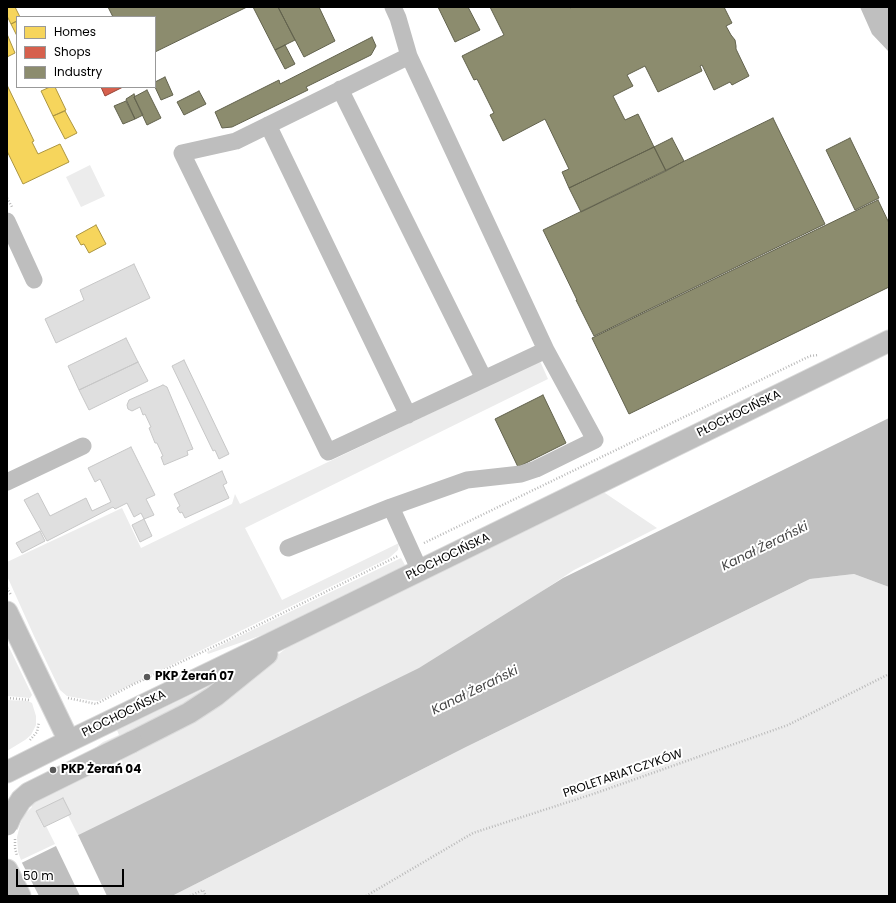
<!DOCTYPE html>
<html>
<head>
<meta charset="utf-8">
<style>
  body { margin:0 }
  #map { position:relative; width:896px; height:903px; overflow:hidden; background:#fff; font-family:Poppins,sans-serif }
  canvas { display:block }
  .frame { position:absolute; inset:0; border:8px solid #000; pointer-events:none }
  .legend { position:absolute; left:16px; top:16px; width:140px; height:72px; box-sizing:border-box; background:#fff; border:1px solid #999; margin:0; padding:5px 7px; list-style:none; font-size:12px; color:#000 }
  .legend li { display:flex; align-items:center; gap:8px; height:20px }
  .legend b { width:20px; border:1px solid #999 }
  .scale { position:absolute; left:16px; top:869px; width:108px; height:18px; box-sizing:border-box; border:2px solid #000; border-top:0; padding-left:5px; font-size:12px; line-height:14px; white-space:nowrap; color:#000; -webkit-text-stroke:3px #fff; paint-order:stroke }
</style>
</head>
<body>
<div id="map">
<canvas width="896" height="903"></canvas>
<div class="frame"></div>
<ul class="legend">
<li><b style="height:11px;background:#f6d55c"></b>Homes</li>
<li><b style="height:11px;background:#d6604d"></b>Shops</li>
<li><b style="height:11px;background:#8c8c6e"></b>Industry</li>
</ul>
<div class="scale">50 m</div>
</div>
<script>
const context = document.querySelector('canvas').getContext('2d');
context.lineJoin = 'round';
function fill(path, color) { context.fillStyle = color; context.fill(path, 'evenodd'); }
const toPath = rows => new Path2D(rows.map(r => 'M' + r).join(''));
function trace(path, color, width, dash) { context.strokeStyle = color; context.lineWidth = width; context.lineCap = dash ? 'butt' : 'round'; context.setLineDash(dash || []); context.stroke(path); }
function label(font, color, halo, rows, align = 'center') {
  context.font = font + ' Poppins,sans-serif'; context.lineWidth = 4; context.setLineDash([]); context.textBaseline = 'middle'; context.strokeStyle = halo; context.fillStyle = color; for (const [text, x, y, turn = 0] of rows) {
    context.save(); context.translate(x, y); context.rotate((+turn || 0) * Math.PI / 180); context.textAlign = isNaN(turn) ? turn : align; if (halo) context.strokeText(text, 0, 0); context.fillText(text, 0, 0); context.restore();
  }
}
fill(toPath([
  [90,165,105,196,81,207,66,177],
  [540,361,548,379,245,528,282,600,399,543,398,550,389,558,98,701,89,700,67,696,60,690,34,636,7,576,7,562,122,508,141,548,232,504,235,494,240,504],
  [602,491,657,528,574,570,470,639,471,642,346,706,79,837,68,815,71,814,63,798,36,811,43,827,46,826,55,844,21,860,18,852,17,837,20,825,24,815,32,807,30,803,228,693,293,643],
  [401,558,405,565,403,570,268,633,208,654,207,652],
  [854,574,889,587,889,896,172,896,466,747,810,579],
  [7,643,32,695,30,698,7,696],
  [222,680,200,700,76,762,103,742,119,735,117,730],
  [7,700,28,701,32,703,36,716,36,725,31,735,25,740,7,751]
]), '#ececec');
fill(toPath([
  [860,7,889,7,889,52,872,34],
  [889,418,889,587,854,574,810,579,466,747,172,896,7,896,7,870,419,668,563,578]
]), '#bfbfbf');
fill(toPath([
  [77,833,79,837,107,896,80,896,55,844],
  [21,861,39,896,7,896,7,868]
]), '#fff');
const homes = toPath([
  [7,7,15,7,20,17,17,17,17,21,11,24,7,16,7,7],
  [17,21,17,36,11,24,17,21],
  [7,34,15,53,7,57,7,34],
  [7,85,34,141,32,142,38,154,60,144,69,162,23,184,7,151,7,85],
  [50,87,55,87,66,110,53,116,41,91,50,87],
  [65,111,77,133,65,139,53,116,65,111],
  [96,225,106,244,89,253,84,244,81,245,76,236,96,225]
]);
fill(homes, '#f6d55c');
trace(homes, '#ac9540', 1);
const shops = toPath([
  [101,87,123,87,105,96,101,87]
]);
fill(shops, '#d6604d');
trace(shops, '#964336', 1);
const industry = toPath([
  [108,7,247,7,155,52,155,17,113,17,108,7],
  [253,7,278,7,295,40,275,50,253,7],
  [278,7,319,7,335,41,304,57,278,7],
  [438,7,468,7,480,30,455,42,438,7],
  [490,7,570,7,570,8,572,7,724,7,732,23,726,26,731,35,735,40,736,46,736,49,749,76,732,85,730,82,714,90,702,65,700,66,702,71,658,92,645,66,627,75,633,86,613,96,625,120,638,114,654,147,569,188,562,172,569,169,545,119,503,141,490,115,494,113,477,79,474,80,462,56,504,35,490,7],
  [372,37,376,46,371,55,306,87,308,90,232,127,222,128,215,112,279,80,280,84,372,37],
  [285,45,295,64,285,69,275,50,285,45],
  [165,77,173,95,161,100,155,87,155,82,165,77],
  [147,90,161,118,147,125,134,97,147,90],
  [199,91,206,104,184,115,177,102,199,91],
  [134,94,135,96,134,97,143,115,135,119,126,99,134,94],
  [126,101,135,119,123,124,114,106,126,101],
  [773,118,825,224,594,336,576,300,577,300,543,230,773,118],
  [672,138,684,161,666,171,654,147,672,138],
  [850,138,879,198,855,210,826,150,850,138],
  [654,147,666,171,581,212,569,188,654,147],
  [878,200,889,223,889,287,629,414,592,338,878,200],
  [543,395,566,443,518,467,495,419,543,395]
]);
fill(industry, '#8c8c6e');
trace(industry, '#62624d', 1);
const building = toPath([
  [134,264,150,298,56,343,45,319,84,300,80,290,134,264],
  [126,338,138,362,79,390,68,366,126,338],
  [184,360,229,454,219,459,215,450,213,451,172,366,184,360],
  [138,362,148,381,89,410,79,390,138,362],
  [163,385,167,387,193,449,187,451,188,455,164,465,161,457,163,456,157,443,155,443,149,428,151,427,145,414,143,415,140,407,132,411,128,409,127,405,129,400,163,385],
  [131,447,155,495,146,499,154,515,144,519,141,513,134,517,127,503,115,509,113,507,47,541,24,500,38,493,50,516,86,498,92,511,111,502,100,479,95,482,88,468,131,447],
  [222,471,227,483,223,485,229,498,185,518,182,512,180,513,177,508,180,506,174,494,222,471],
  [144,519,152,536,140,542,132,525,144,519],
  [40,531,45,541,22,553,16,543,40,531],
  [63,798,71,814,44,827,36,811,63,798]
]);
fill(building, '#dfdfdf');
trace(building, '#c7c7c7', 1);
const major = toPath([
  [7,612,69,741],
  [132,742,189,713,215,696,267,654],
  [7,772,69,741,253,652,889,341],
  [7,870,20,896]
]);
trace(major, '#dbdbdb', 23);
trace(toPath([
  [7,198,12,207],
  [424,543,810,356,818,355],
  [7,588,11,595],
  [7,698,30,700],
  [68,698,96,704,132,685,230,639,398,556],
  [30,740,37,732,39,722],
  [15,839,15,848,17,856],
  [190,896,203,890,206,896],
  [366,896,473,833,596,793,788,725,889,674]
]), '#b9b9b9', 2.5, [1, 2]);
trace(toPath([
  [393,7,398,18,409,56],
  [340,89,484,379],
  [268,125,408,415],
  [7,221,34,280],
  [7,482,83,446],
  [391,507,467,480,521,474,536,469,595,440,546,350,328,452,182,153,236,141,409,56,546,350],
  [288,548,391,507,420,571]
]), '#bebebe', 17);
trace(major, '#bebebe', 21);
const majorBridge = toPath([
  [7,825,11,816,21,800,29,793,132,742]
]);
trace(majorBridge, '#dbdbdb', 23, []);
trace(majorBridge, '#bebebe', 21);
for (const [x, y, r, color] of [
  [147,677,4,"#595959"],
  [53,770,4,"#595959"]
]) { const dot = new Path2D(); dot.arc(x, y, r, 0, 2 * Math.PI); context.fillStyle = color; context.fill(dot); trace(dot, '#fff', 1.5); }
label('12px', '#000', '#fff', [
  ["PŁOCHOCIŃSKA",739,414,-26],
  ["PŁOCHOCIŃSKA",448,557,-26],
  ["PŁOCHOCIŃSKA",124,714,-26],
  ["PROLETARIATCZYKÓW",623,774,-19]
]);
label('bold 12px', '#000', '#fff', [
  ["PKP Żerań 07",155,677],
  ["PKP Żerań 04",61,770]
], 'left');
label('italic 13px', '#444', '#fff', [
  ["Kanał Żerański",765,547,-26],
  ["Kanał Żerański",475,691,-26]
]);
</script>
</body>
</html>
